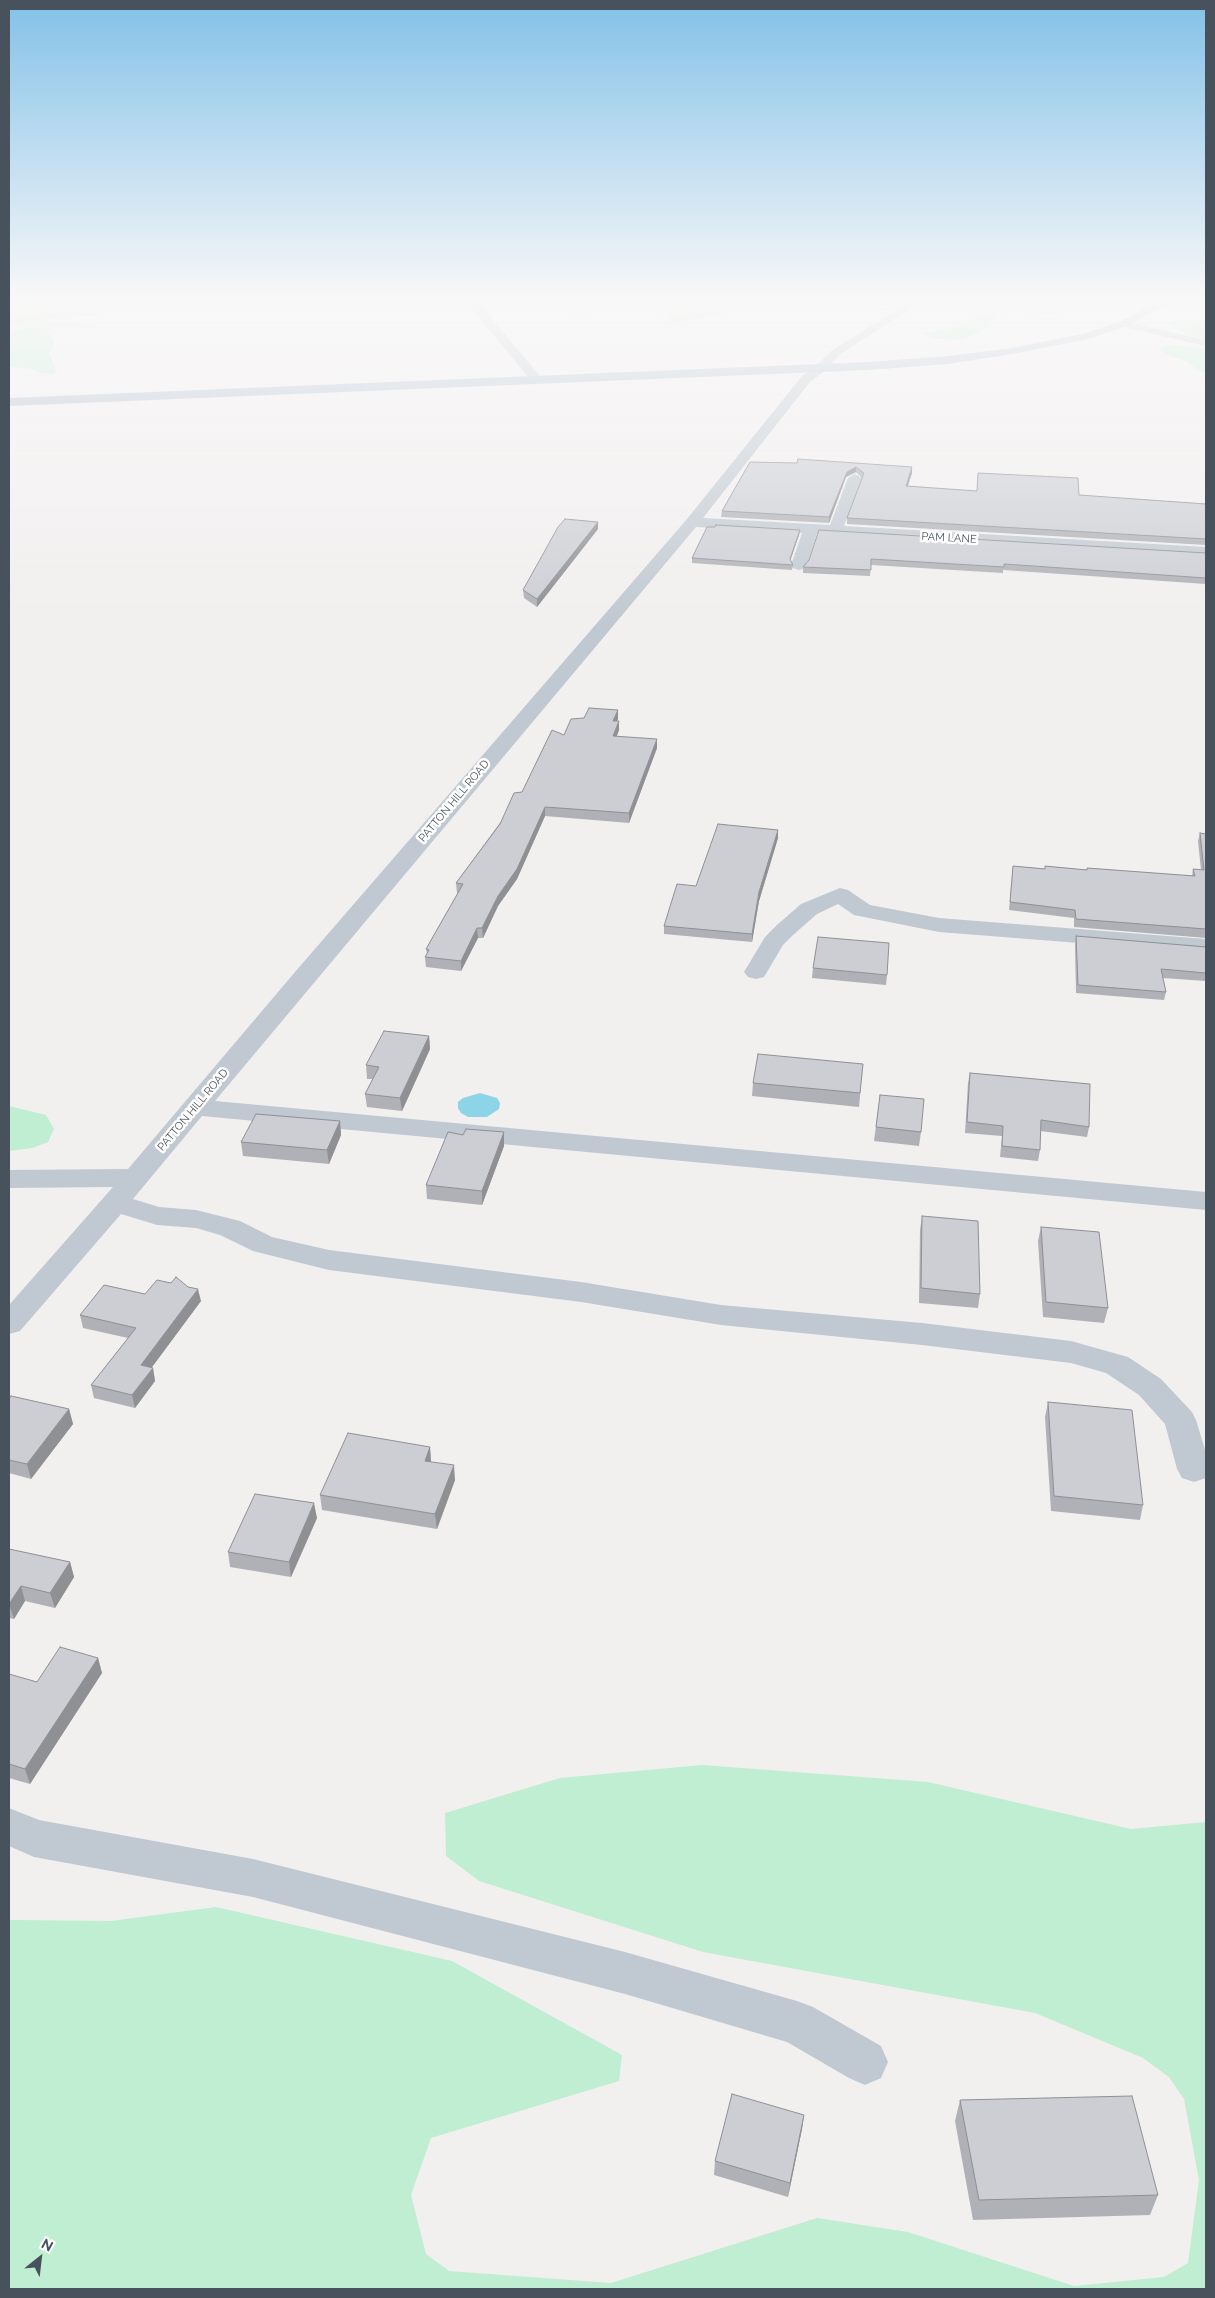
<!DOCTYPE html>
<html>
<head>
<meta charset="utf-8">
<style>
  body { margin:0 }
  #map { position:relative; width:1215px; height:2298px; overflow:hidden; background:#f2efef; font-family:Raleway,sans-serif }
  canvas { display:block }
  .frame { position:absolute; inset:0; border:10px solid #48525c; pointer-events:none }
  .north { position:absolute; left:15px; top:2233px; width:50px; height:50px; -webkit-text-stroke:4px #fff; paint-order:stroke; rotate:29deg; font-size:14px; font-weight:700; line-height:20px; text-align:center; color:#48525c }
  .north::after { content:''; display:block; margin:auto; width:18px; height:22px; background:#48525c; clip-path:polygon(50% 0,100% 100%,50% 72%,0 100%) }
</style>
</head>
<body>
<div id="map">
<canvas width="1215" height="2298"></canvas>
<div class="frame"></div>
<div class="north">N</div>
</div>
<script>
const context = document.querySelector('canvas').getContext('2d');
context.lineJoin = 'round';
function fill(path, color) { context.fillStyle = color; context.fill(path, 'evenodd'); }
const toPath = rows => new Path2D(rows.map(r => 'M' + r).join(''));
function trace(path, color, width, dash) { context.strokeStyle = color; context.lineWidth = width; context.lineCap = dash ? 'butt' : 'round'; context.setLineDash(dash || []); context.stroke(path); }
function label(font, color, halo, rows, align = 'center') {
  context.font = font + ' Raleway,sans-serif'; context.lineWidth = 5; context.setLineDash([]); context.textBaseline = 'middle'; context.strokeStyle = halo; context.fillStyle = color; for (const [text, x, y, turn = 0] of rows) {
    context.save(); context.translate(x, y); context.rotate((+turn || 0) * Math.PI / 180); context.textAlign = isNaN(turn) ? turn : align; if (halo) context.strokeText(text, 0, 0); context.fillText(text, 0, 0); context.restore();
  }
}
fill(toPath([
  [9,301,100,301,106,304,108,309,94,316,47,318,46,320,53,322,95,324,83,329,56,327,46,331,55,342,49,354,57,372,53,374,41,373,28,368,9,367,9,333,25,328,19,324,9,324],
  [575,301,654,301,677,304,680,301,719,301,717,304,726,310,720,315,672,323,669,322,669,314,624,308,576,313,562,311],
  [1003,301,1082,301,1082,303,1058,314,1007,311,995,317,985,329,962,340,936,339,922,333,961,326],
  [1181,320,1206,321,1206,340,1187,335,1167,322],
  [1174,345,1206,348,1206,374,1196,370,1192,365,1186,361,1165,354,1159,349,1162,346],
  [9,1106,46,1115,54,1129,48,1142,32,1148,9,1151],
  [702,1765,928,1782,1131,1829,1206,1822,1206,2289,9,2289,9,1920,111,1921,216,1907,452,1961,622,2055,619,2081,431,2138,411,2195,426,2254,449,2271,611,2283,817,2218,908,2232,1074,2286,1164,2277,1188,2263,1199,2180,1184,2099,1169,2077,1143,2058,1035,2013,703,1952,479,1881,446,1856,445,1813,560,1778]
]), '#bfeed2');
fill(toPath([
  [480,1093,497,1098,500,1103,499,1109,487,1117,468,1117,461,1113,458,1108,458,1102,463,1098]
]), '#8dd4e9');
fill(toPath([
  [466,301,477,301,540,376,542,379,540,382,532,382,466,301],
  [863,301,923,301,839,355,825,371,810,382,703,518,830,525,848,478,855,474,862,478,844,526,1206,547,1206,557,817,534,807,565,805,568,799,570,793,568,791,565,802,533,696,527,215,1101,1206,1192,1206,1210,202,1116,133,1199,159,1207,196,1210,240,1221,272,1237,329,1250,581,1282,721,1305,922,1323,1071,1341,1128,1357,1161,1379,1192,1412,1196,1420,1206,1453,1206,1478,1194,1482,1182,1478,1177,1469,1165,1424,1139,1395,1106,1373,1071,1363,922,1345,721,1325,581,1302,329,1270,253,1251,220,1235,196,1228,157,1225,121,1214,20,1331,9,1334,9,1305,113,1187,9,1188,9,1170,128,1169,295,972,687,519,802,376,817,365,831,351,901,307,868,304,863,301],
  [1123,321,1206,340,1206,346,1119,326,1117,324,1123,321],
  [840,888,848,890,870,905,939,918,1206,939,1206,953,939,932,854,915,838,904,817,914,793,935,783,945,764,977,756,979,748,977,744,972,765,937,777,925,801,904,840,888],
  [9,1808,39,1820,253,1859,625,1952,797,2001,813,2007,881,2046,888,2062,881,2078,865,2085,849,2078,787,2042,625,1994,253,1897,34,1857,9,1846,9,1808]
]), '#c0c9d1');
fill(toPath([
  [1159,301,1172,301,1127,326,1088,339,1012,354,948,364,868,370,9,406,9,398,868,362,948,356,1012,348,1082,334,1119,322,1159,301]
]), '#b0becd');
fill(toPath([
  [750,462,912,467,912,473,907,486,977,491,978,473,1079,495,1206,504,1206,545,847,524,847,518,862,478,856,472,846,477,829,523,721,517,722,511],
  [598,522,598,529,537,607,524,598,523,590],
  [800,530,799,535,790,561,793,565,792,570,692,563,692,558],
  [1206,553,1206,584,1003,570,1003,573,871,565,870,576,803,573,803,567,809,560],
  [618,710,618,719,617,721,619,730,617,736,657,748,629,823,545,816,517,879,498,906,483,938,478,938,461,971,426,967,425,957,427,954,426,949,458,893,457,893,456,883,564,735,584,718],
  [778,830,778,838,759,901,752,942,664,934,664,926,696,886],
  [1200,833,1206,834,1206,938,1074,927,1074,918,1009,910,1013,866,1045,869,1045,866,1087,870,1087,868,1192,876,1193,869,1201,870,1198,841],
  [1076,936,1206,947,1206,981,1163,978,1166,992,1164,1000,1076,993,1075,945],
  [813,968,887,975,886,985,812,978],
  [429,1036,430,1049,402,1111,367,1107,365,1094,373,1079,367,1079,366,1065],
  [863,1064,859,1107,752,1096,753,1083],
  [970,1073,1089,1127,1087,1137,1040,1131,1040,1150,1038,1161,1000,1157,1002,1136,965,1133,968,1083],
  [880,1095,921,1132,919,1146,874,1141],
  [340,1121,341,1135,329,1164,243,1156,241,1142],
  [504,1132,504,1146,482,1205,427,1199,426,1185,463,1135],
  [922,1216,980,1294,978,1308,919,1303,920,1230],
  [1041,1227,1108,1308,1104,1323,1043,1317,1038,1241],
  [145,1294,201,1301,151,1368,153,1368,155,1381,135,1408,94,1398,91,1385,128,1338,83,1328,80,1315],
  [9,1399,69,1409,73,1424,31,1479,9,1473],
  [1048,1402,1143,1505,1140,1520,1051,1511,1045,1417],
  [430,1447,431,1462,455,1480,437,1529,322,1510,320,1495],
  [317,1518,291,1577,230,1567,228,1552],
  [9,1549,70,1562,74,1577,55,1608,25,1601,14,1619,9,1618],
  [98,1658,102,1673,30,1784,9,1778,9,1674,37,1682],
  [960,2100,1158,2195,1150,2215,973,2220,955,2121],
  [804,2115,802,2129,788,2197,714,2175,715,2161]
]), '#afb1b6');
fill(toPath([
  [856,467,856,472,846,477,829,523,829,517,847,472],
  [912,467,912,473,906,492,906,486],
  [598,522,598,529,537,607,537,599],
  [800,530,799,535,789,564,790,559],
  [618,710,618,719,613,730,613,721],
  [619,721,619,730,613,745,613,736],
  [657,739,657,748,629,823,629,813],
  [545,807,545,816,517,879,498,906,483,938,482,928,498,896],
  [778,830,778,838,759,901,752,942,752,934,759,892],
  [477,928,478,938,461,971,461,961],
  [429,1036,430,1049,402,1111,400,1098],
  [340,1121,341,1135,329,1164,327,1150],
  [504,1132,504,1146,482,1205,482,1191],
  [198,1289,201,1301,144,1378,141,1365],
  [153,1368,155,1381,135,1408,132,1395],
  [69,1409,73,1424,31,1479,27,1464],
  [430,1447,431,1462,425,1461],
  [454,1465,455,1480,437,1529,435,1514],
  [314,1503,317,1518,291,1577,289,1562],
  [70,1562,74,1577,55,1608,50,1593],
  [21,1586,25,1601,14,1619,9,1604],
  [98,1658,102,1673,30,1784,25,1769],
  [804,2115,802,2129,788,2197,790,2183]
]), '#8f9094');
const building = toPath([
  [798,459,912,467,906,486,977,491,978,473,1078,478,1079,495,1206,504,1206,539,847,518,864,473,856,467,847,472,829,517,722,511,750,462,797,463,798,459],
  [565,519,598,522,537,599,523,590,558,527,565,519],
  [716,525,800,530,790,559,793,565,692,558,707,527,715,527,716,525],
  [819,530,1206,553,1206,578,1004,564,1004,567,871,559,871,570,803,567,809,560,819,530],
  [589,708,618,710,613,721,619,721,613,736,657,739,629,813,545,807,517,869,498,896,482,928,477,928,461,961,425,957,429,950,426,949,463,884,456,883,500,824,514,793,522,792,552,730,564,735,571,719,584,718,589,708],
  [718,824,778,830,759,892,752,934,664,926,677,884,696,886,718,824],
  [1200,833,1206,834,1206,929,1076,919,1075,910,1010,902,1013,866,1045,869,1045,866,1087,870,1087,868,1195,876,1193,869,1204,870,1200,833],
  [1076,936,1206,947,1206,973,1161,969,1166,992,1078,985,1076,936],
  [818,937,889,943,887,975,813,968,818,937],
  [384,1031,429,1036,400,1098,365,1094,379,1067,366,1065,384,1031],
  [758,1054,863,1064,860,1093,753,1083,758,1054],
  [970,1073,1090,1084,1089,1127,1041,1120,1040,1150,1002,1146,1003,1126,967,1122,970,1073],
  [880,1095,924,1099,921,1132,876,1127,880,1095],
  [256,1114,340,1121,327,1150,241,1142,256,1114],
  [466,1129,504,1132,482,1191,426,1185,448,1132,463,1135,466,1129],
  [922,1216,978,1221,980,1294,921,1288,922,1216],
  [1041,1227,1099,1232,1108,1308,1046,1302,1041,1227],
  [176,1277,188,1287,198,1289,141,1365,153,1368,132,1395,91,1385,136,1328,80,1315,104,1285,145,1294,157,1280,171,1283,176,1277],
  [11,1396,69,1409,27,1464,9,1460,9,1399,11,1396],
  [1048,1402,1132,1410,1143,1505,1054,1496,1048,1402],
  [348,1433,430,1447,425,1461,454,1465,435,1514,320,1495,348,1433],
  [255,1494,314,1503,289,1562,228,1552,255,1494],
  [9,1549,70,1562,50,1593,21,1586,9,1604,9,1549],
  [60,1647,98,1658,25,1769,9,1764,9,1674,37,1682,60,1647],
  [732,2094,804,2115,790,2183,715,2161,732,2094],
  [1132,2096,1158,2195,979,2200,960,2100,1132,2096]
]);
fill(building, '#ccced4');
trace(building, '#8f9094', 1);
const sky = context.createLinearGradient(0, 0, 0, 623);
sky.addColorStop(0, '#83c1e8');
sky.addColorStop(0.48, '#f9f8f8');
sky.addColorStop(1, '#f9f8f800');
context.fillStyle = sky;
context.fillRect(0, 0, 1215, 623);
label('11px', '#48525c', '#fff', [
  ["PAM LANE",949,538,3],
  ["PATTON HILL ROAD",454,801,-50],
  ["PATTON HILL ROAD",193,1110,-50]
]);
</script>
</body>
</html>
